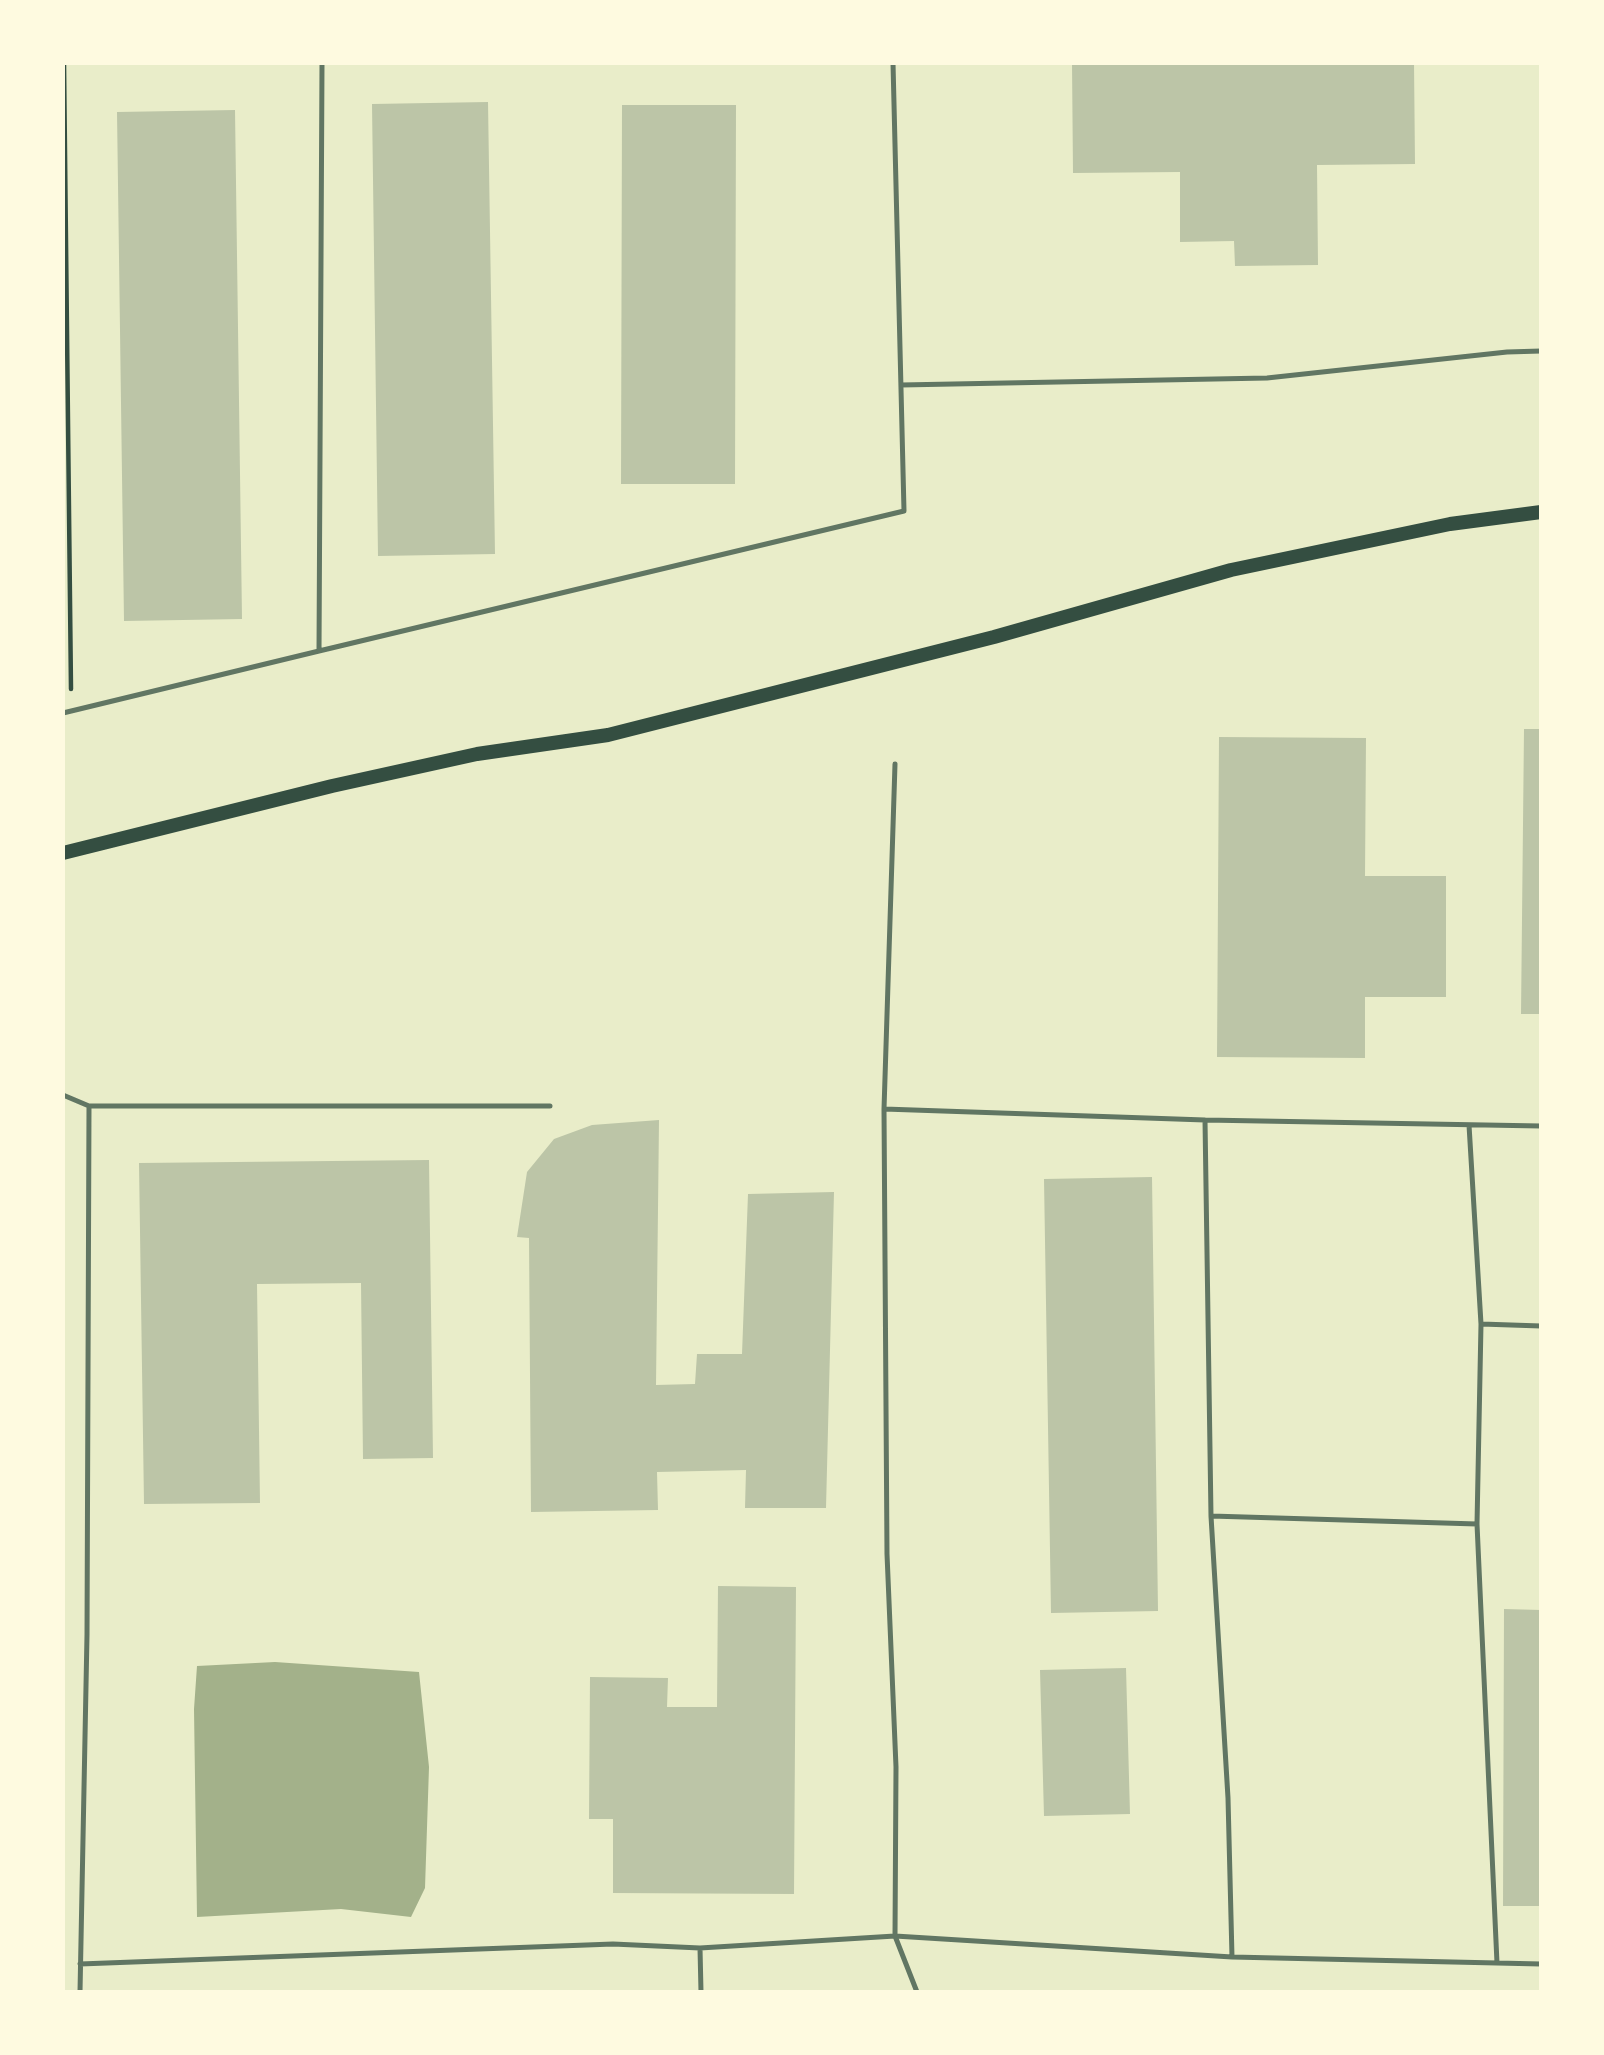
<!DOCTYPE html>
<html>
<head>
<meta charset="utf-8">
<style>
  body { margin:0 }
  #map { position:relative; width:1604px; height:2055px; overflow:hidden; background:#e9edc9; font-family:"DejaVu Sans",sans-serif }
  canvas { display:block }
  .frame { position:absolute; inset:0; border:65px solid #fefae0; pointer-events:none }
</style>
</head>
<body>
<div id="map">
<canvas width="1604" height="2055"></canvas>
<div class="frame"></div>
</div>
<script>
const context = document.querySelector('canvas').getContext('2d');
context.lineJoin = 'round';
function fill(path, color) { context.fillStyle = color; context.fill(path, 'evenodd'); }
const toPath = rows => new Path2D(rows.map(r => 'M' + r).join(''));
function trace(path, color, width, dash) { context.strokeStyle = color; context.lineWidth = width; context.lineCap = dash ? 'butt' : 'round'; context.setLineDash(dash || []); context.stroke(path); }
fill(toPath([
  [275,1662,419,1672,429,1767,425,1888,411,1917,341,1909,197,1917,194,1709,197,1666]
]), '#a3b18a');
fill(toPath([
  [1072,63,1414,63,1415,164,1317,165,1318,265,1235,266,1234,241,1180,242,1180,172,1073,173],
  [488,102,495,554,378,556,372,104],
  [622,105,736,105,735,484,621,484],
  [235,110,242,619,124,621,117,112],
  [1524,729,1541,729,1541,1014,1521,1014],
  [1219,737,1366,738,1365,876,1446,876,1446,997,1365,997,1365,1058,1217,1057],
  [659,1120,656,1385,695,1384,697,1354,742,1354,748,1194,834,1192,826,1508,745,1508,746,1470,657,1472,658,1510,531,1512,529,1238,517,1237,527,1172,554,1139,592,1125],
  [429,1160,433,1458,363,1459,361,1283,257,1284,260,1503,144,1504,139,1163],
  [1152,1177,1158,1611,1051,1613,1044,1179],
  [718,1586,796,1587,794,1894,613,1893,613,1819,589,1819,590,1677,668,1678,667,1707,717,1707],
  [1504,1609,1541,1610,1541,1906,1503,1906],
  [1126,1668,1130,1814,1044,1816,1040,1670]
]), '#bcc5a7');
trace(toPath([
  [64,63,71,689]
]), '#344e41', 4.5);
trace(toPath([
  [322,63,319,651,904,511,893,63],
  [901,385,1267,378,1507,352,1541,351],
  [63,713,319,651],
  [895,764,884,1109,887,1554,896,1767,895,1936,917,1992],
  [63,1095,89,1106,87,1635,80,1992],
  [89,1106,550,1106],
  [884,1109,1205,1120,1211,1516,1228,1798,1232,1957,1541,1964],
  [1205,1120,1541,1126],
  [1469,1125,1481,1324,1477,1524,1497,1963],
  [1481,1324,1541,1326],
  [1211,1516,1477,1524],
  [700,1948,701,1992],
  [80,1964,613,1944,700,1948,895,1936,1232,1957]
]), '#617663', 5);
trace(toPath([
  [63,853,332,786,477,754,608,735,994,637,1231,570,1450,524,1541,512]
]), '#344e41', 14);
</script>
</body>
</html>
